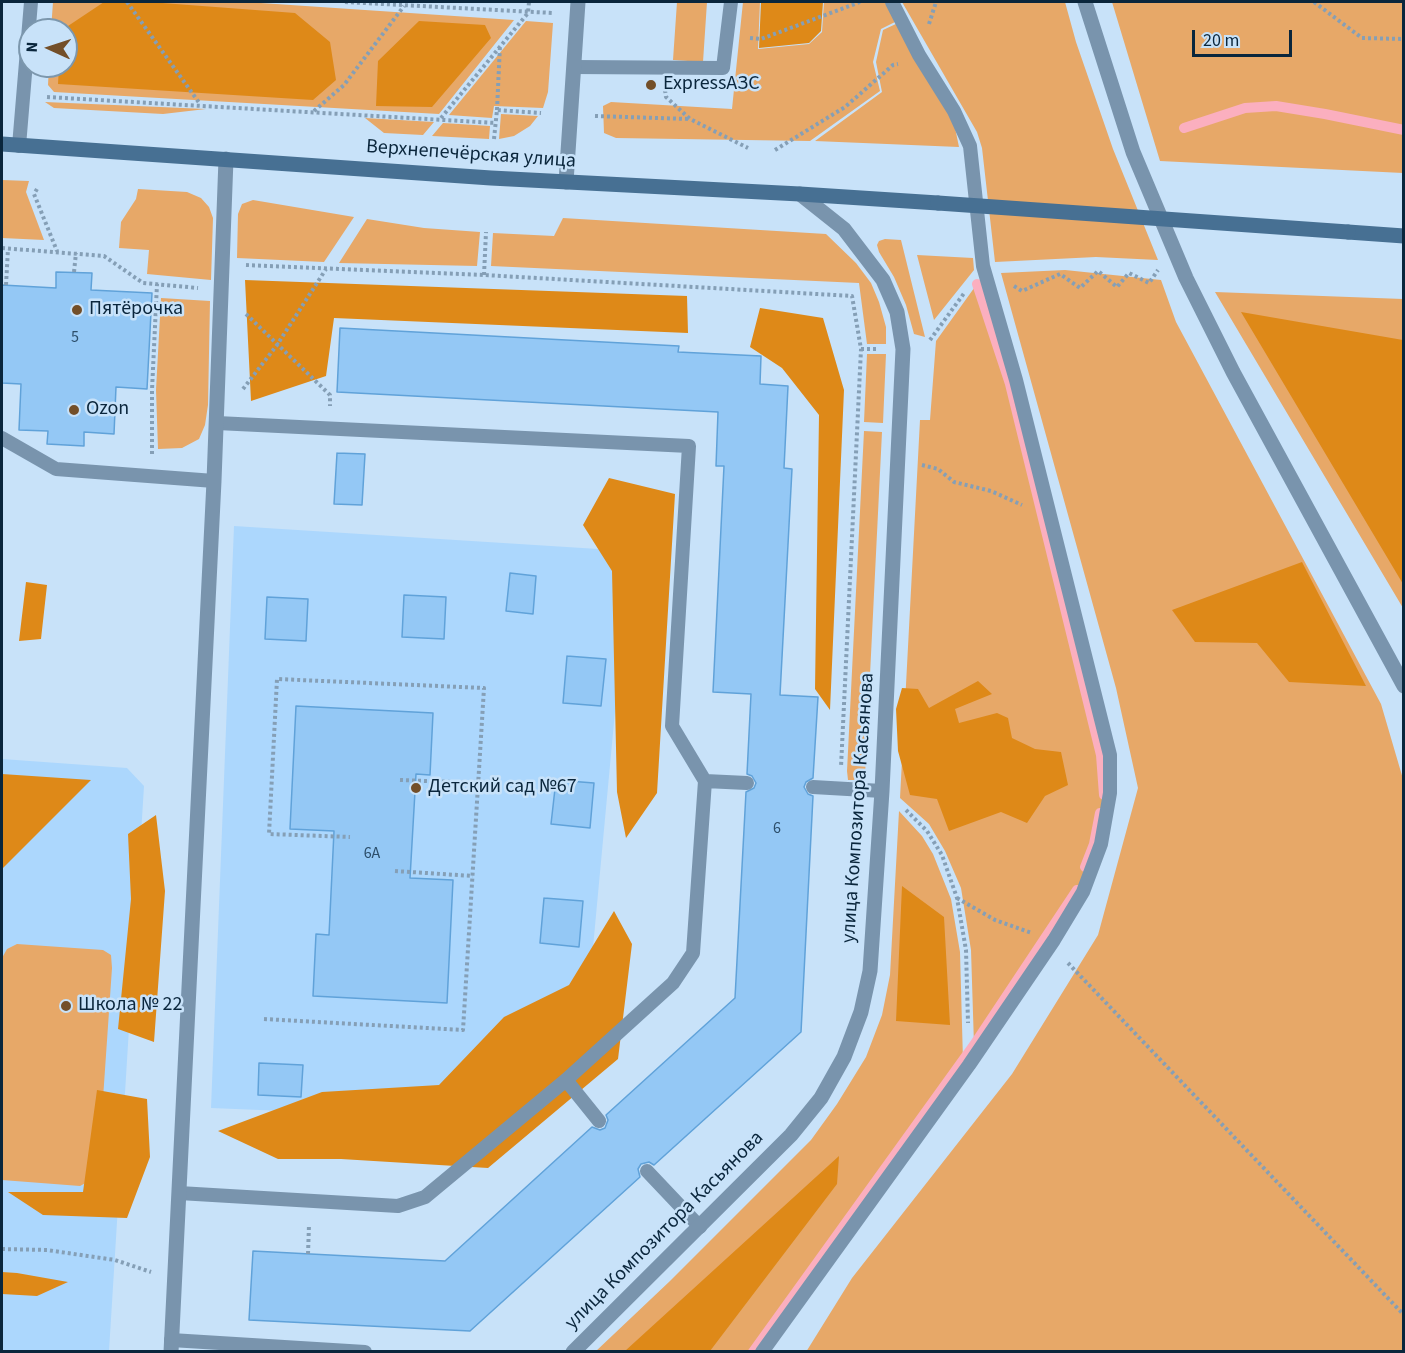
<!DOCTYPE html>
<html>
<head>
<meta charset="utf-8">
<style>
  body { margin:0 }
  #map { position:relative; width:1405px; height:1353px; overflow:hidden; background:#c8e2f9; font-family:"Source Sans 3",sans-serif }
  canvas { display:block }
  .frame { position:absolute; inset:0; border:3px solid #0a263c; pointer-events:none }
  .north { position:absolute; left:18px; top:18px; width:60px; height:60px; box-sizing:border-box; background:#c8e2f9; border:2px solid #7c97ad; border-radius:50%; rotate:273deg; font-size:16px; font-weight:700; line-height:24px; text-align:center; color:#0a263c }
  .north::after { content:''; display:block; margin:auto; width:21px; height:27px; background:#734f29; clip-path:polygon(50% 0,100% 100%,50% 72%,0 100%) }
  .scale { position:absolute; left:1192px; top:30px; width:100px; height:27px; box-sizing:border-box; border:3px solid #0a263c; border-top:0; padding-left:8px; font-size:18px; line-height:21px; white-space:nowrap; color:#0a263c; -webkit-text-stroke:4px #c8e2f9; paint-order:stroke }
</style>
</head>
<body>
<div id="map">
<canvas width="1405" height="1353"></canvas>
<div class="frame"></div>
<div class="north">N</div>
<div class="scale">20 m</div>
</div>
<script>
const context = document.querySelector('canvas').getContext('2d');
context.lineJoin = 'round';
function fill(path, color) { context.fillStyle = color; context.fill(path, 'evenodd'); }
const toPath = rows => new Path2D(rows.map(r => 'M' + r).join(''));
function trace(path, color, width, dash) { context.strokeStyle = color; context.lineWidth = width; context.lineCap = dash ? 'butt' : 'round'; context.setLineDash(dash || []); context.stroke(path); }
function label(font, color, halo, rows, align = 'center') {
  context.font = font + ' "Source Sans 3",sans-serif'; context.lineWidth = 5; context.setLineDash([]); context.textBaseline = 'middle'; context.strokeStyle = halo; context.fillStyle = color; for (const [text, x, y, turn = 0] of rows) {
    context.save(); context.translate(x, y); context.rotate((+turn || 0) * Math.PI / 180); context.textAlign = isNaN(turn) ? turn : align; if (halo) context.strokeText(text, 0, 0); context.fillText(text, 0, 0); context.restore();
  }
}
fill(toPath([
  [234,526,630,551,585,1033,431,1117,211,1108],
  [2,759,127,768,144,786,109,1351,2,1351]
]), '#acd7fd');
fill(toPath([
  [53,2,246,2,514,20,439,114,54,92,48,85,49,66,66,66,66,30,51,30],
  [677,2,707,2,703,62,673,60],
  [743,2,760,2,758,49,809,44,822,32,824,2,886,2,895,22,881,29,873,62,880,91,810,141,616,138,604,133,603,106,611,102,732,109],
  [902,2,1065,2,1076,42,1113,149,1158,260,1096,257,995,262,982,148,977,132],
  [1112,2,1403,2,1403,173,1160,161],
  [526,21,553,23,548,92,543,108,494,106,492,118,449,115],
  [898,23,952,113,959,147,815,141,882,92,876,62,883,30],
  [45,102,206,109,163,114,54,108],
  [501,114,538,116,530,126,514,136,499,139],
  [365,118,434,122,423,135,384,133],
  [443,123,490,126,489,139,432,136],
  [2,180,29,181,26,192,44,240,2,238],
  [138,189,187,192,201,198,209,207,213,218,211,280,147,274,149,250,119,248,121,222,136,199],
  [253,200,354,217,324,262,237,258,238,214,242,204],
  [563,218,826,234,856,263,871,283,879,302,886,327,886,344,867,344,859,283,491,266,493,233,554,236],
  [367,219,424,228,480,232,477,266,339,263],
  [885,239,901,240,925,337,914,334,906,305,894,277,879,252,877,245,879,241],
  [917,255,973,258,974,270,934,320],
  [1065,270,1161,280,1176,322,1381,704,1403,779,1403,1351,806,1352,852,1278,1012,1074,1098,935,1138,788,1116,688,1001,273],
  [977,284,1010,384,1101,755,1104,792,1094,844,1078,889,974,1045,971,950,961,888,945,851,929,824,900,798,920,420,930,420,936,341],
  [1215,292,1403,299,1403,608],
  [161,298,210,301,208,405,205,425,199,439,182,448,158,449,156,390],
  [867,354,886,354,883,423,864,422],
  [864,431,882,432,865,776,858,780,848,780,847,771],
  [899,811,922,836,933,854,951,899,960,952,963,1061,753,1351,595,1352,670,1281,811,1140,837,1104,866,1057,882,1015,890,975],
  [17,944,103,950,111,955,112,968,98,1171,91,1180,80,1186,2,1180,2,958,7,949]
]), '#e7a868');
fill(toPath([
  [104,2,149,2,295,13,330,42,336,80,313,100,58,84,59,66,66,66,66,30,62,30],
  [761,2,823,2,821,31,809,43,759,48],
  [419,21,485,25,491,38,432,107,376,106,378,61],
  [245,280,687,296,688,333,334,318,326,376,251,401],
  [760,308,823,318,844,390,830,710,815,689,819,415,782,368,750,347],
  [1241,312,1403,340,1403,584],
  [609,478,675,494,657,793,626,838,617,792,612,571,583,525],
  [1302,562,1366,686,1289,682,1257,643,1195,642,1172,610],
  [26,582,47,585,41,639,19,641],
  [978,681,992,694,955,709,959,723,997,713,1008,718,1012,738,1035,749,1061,752,1068,785,1045,796,1027,823,1001,812,949,831,937,799,910,795,898,751,896,709,902,688,918,689,929,708],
  [2,774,91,780,2,869],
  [156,815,165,891,154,1042,118,1029,131,899,128,834],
  [902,886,944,917,950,1025,896,1021],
  [614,911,632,944,618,1059,488,1168,341,1159,278,1159,218,1131,322,1092,439,1085,504,1017,569,985],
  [97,1090,147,1099,150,1157,127,1218,43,1215,8,1192,83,1192],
  [839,1156,837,1184,710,1351,625,1351],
  [2,1272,17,1273,68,1282,37,1296,2,1294]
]), '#de8918');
trace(toPath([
  [1184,128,1245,108,1276,106,1325,114,1404,130],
  [977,284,1010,384,1101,755,1104,795],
  [1085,867,1094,844,1100,813],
  [753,1352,974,1045,1077,890]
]), '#fbafbf', 10);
const building = toPath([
  [56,272,92,273,91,290,152,293,147,389,116,387,114,434,84,432,84,446,47,444,48,431,19,430,21,384,2,383,2,285,56,288,56,272],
  [340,328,679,346,678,352,761,356,760,384,788,386,784,468,792,469,780,695,818,697,813,778,806,782,804,787,808,794,813,796,801,1032,654,1165,649,1162,641,1164,638,1169,640,1177,470,1331,249,1320,253,1251,445,1261,592,1127,600,1130,605,1128,608,1120,606,1115,735,998,746,792,754,788,756,783,752,776,747,774,751,694,713,692,724,466,716,466,718,412,337,392,340,328],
  [337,453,365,454,362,505,334,504,337,453],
  [510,573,536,576,533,614,506,611,510,573],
  [404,595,446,597,444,639,402,637,404,595],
  [267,597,308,599,306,641,265,639,267,597],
  [567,656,606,659,601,706,563,703,567,656],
  [296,706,433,713,430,775,416,774,410,878,453,880,447,1003,313,996,316,934,329,935,334,831,290,829,296,706],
  [556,780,594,783,590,828,551,824,556,780],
  [544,898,583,901,579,947,540,943,544,898],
  [259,1063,303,1065,301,1097,258,1095,259,1063]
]);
fill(building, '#94c8f5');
trace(building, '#60a2d9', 1.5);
trace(toPath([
  [127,2,200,104],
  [345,2,553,13],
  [1314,2,1362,38,1404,39],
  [929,24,936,2],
  [750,38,761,39,860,2],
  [665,90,666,97,690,119,748,148],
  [47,97,496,123],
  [497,110,500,45],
  [314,111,344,85,404,6],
  [595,116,689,119],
  [441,118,528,13,529,2],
  [494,139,497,110,541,113],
  [775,150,845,107,893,65,898,64],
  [37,189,34,194,57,251],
  [2,248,104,256,143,283,198,288],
  [246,265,484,275,852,296,861,349,841,767],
  [74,272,76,253],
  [484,275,486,232],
  [6,285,8,249],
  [1014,286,1022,291,1060,274,1080,288,1098,271,1117,287,1129,273,1149,283,1158,270],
  [246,314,330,395,330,406],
  [930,340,965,292],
  [861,349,878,349],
  [243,389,277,345,326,269],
  [152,454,152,390,157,284],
  [922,465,938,469,954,482,991,491,1022,505],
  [400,780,478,783],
  [906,810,927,831,942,855,957,898,966,950,968,1023],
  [395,871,473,876],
  [957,898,995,920,1032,933],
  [1068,963,1404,1315],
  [264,1019,463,1030,484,688,277,679,269,834,350,837],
  [2,1249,47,1250,115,1260,151,1272],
  [308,1254,309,1225]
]), '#859fb6', 4, [3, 3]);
trace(toPath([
  [574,67,723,68,731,2],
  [19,146,31,2],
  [2,438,56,469,214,481],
  [705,781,747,783],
  [813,787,882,791],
  [566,1080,599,1121],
  [647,1171,700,1227],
  [179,1193,398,1206,425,1197,566,1080,673,983,693,953,705,781,672,726,689,446,217,423],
  [171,1340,365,1352],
  [762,1352,969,1065,1054,940,1083,892,1101,844,1110,793,1110,755,1016,380,983,266,970,146,954,111,919,55,892,2]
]), '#7994ad', 14);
trace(toPath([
  [1085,2,1133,152,1186,278,1233,372,1404,686],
  [566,182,578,2],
  [171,1352,214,481,226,159],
  [573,1352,791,1135,821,1098,844,1057,861,1012,870,971,882,791,903,349,897,312,883,280,844,229,800,194]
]), '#7994ad', 15);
trace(toPath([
  [2,144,491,178,800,194,938,203],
  [1348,232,1404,236]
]), '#477093', 15);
trace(toPath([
  [938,203,1348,232]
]), '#477093', 15);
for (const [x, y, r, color] of [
  [651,85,6,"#734f29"],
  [77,310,6,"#734f29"],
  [74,410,6,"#734f29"],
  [416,788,6,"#734f29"],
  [66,1006,6,"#734f29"]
]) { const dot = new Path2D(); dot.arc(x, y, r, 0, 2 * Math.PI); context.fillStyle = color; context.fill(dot); trace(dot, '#c8e2f9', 2); }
label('16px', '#2c4e6a', null, [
  ["5",75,338],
  ["6",777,829],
  ["6А",372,854]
]);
label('20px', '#0a263c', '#c8e2f9', [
  ["ExpressАЗС",663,85],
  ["Пятёрочка",89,310],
  ["Ozon",86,410],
  ["Детский сад №67",428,788],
  ["Школа № 22",78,1006]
], 'left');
label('20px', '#0a263c', '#c8e2f9', [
  ["Верхнепечёрская улица",471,155,4],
  ["улица Композитора Касьянова",859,808,-86],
  ["улица Композитора Касьянова",665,1231,-45]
]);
</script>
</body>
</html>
